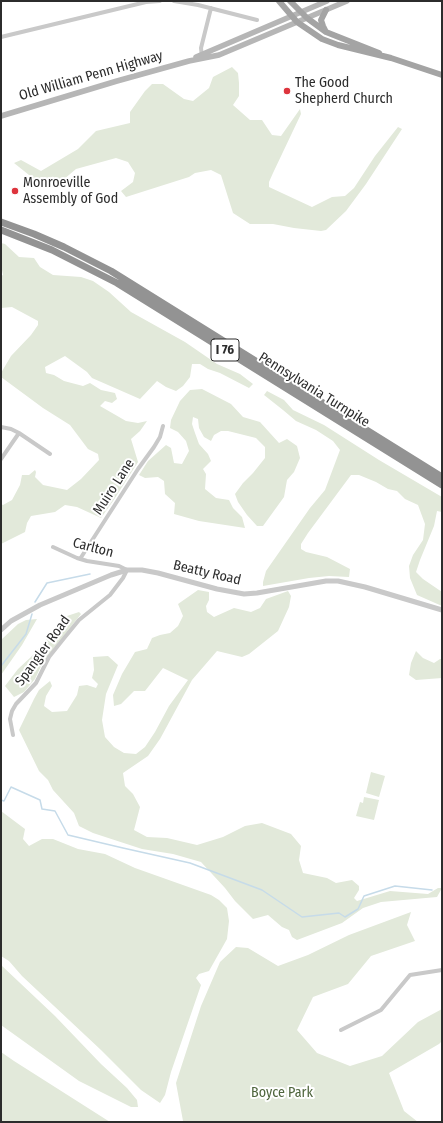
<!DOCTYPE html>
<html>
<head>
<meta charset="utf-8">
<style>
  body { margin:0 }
  #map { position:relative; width:443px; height:1123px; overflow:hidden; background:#fff; font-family:"Fira Sans Condensed",sans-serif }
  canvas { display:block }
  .frame { position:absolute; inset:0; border:2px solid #2c2c2c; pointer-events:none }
</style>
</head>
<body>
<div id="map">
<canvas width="443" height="1123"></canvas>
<div class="frame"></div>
</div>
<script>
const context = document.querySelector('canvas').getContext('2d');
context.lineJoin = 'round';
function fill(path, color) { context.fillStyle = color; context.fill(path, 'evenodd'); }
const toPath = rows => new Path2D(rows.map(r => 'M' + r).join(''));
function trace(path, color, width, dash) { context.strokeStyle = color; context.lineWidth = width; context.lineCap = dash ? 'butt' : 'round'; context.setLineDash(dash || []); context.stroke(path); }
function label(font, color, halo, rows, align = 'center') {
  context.font = font + ' "Fira Sans Condensed",sans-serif'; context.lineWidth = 4; context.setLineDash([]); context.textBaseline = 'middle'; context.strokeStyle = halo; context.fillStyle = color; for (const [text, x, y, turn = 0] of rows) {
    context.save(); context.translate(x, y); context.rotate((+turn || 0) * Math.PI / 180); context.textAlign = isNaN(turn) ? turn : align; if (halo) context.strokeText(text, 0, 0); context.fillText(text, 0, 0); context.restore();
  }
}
fill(toPath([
  [232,67,238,73,239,83,239,96,233,105,250,120,262,120,272,135,281,136,300,109,301,114,273,173,269,182,269,187,312,207,332,197,345,196,354,188,375,156,398,127,402,129,366,184,346,211,326,230,321,231,294,228,273,224,250,224,233,213,221,175,211,170,195,173,189,177,126,197,121,191,133,182,135,173,128,162,116,158,76,169,63,180,52,185,34,179,14,163,21,160,41,171,78,149,96,131,130,123,130,112,145,91,152,84,163,84,184,99,193,101,209,88,213,77],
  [1,243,5,244,19,257,34,258,40,267,53,275,81,277,93,281,109,292,131,312,185,342,217,364,240,374,253,384,249,388,220,373,208,369,200,364,192,364,190,377,183,386,176,391,166,387,157,381,140,399,92,378,87,372,65,356,45,367,46,373,54,375,64,381,83,386,90,383,101,390,115,393,117,399,112,403,105,401,100,406,126,421,138,423,147,421,140,431,131,439,138,462,113,501,101,518,77,507,65,505,55,512,31,516,27,523,25,532,1,544,1,504,3,505,12,500,20,485,22,475,29,475,35,470,36,472,35,477,43,485,67,490,81,479,99,460,98,454,88,449,70,425,43,408,1,377,1,373,11,356,31,335,38,325,38,321,12,307,1,308,1,276,3,275,1,265],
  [202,389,231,404,243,417,260,422,279,443,287,439,297,446,300,458,294,472,287,480,284,497,263,526,257,526,247,515,238,502,235,494,243,483,253,473,265,458,265,447,256,438,228,431,221,431,214,435,211,441,204,437,199,428,198,419,193,417,192,424,195,433,199,444,208,454,211,461,203,469,206,474,205,489,216,498,229,500,233,508,242,517,245,528,199,521,174,514,175,503,165,494,164,481,158,477,145,478,139,475,148,461,166,445,171,448,174,463,182,464,189,451,186,441,178,432,170,428,171,420,180,401,190,390],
  [267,391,284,400,293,410,324,425,379,460,442,497,442,512,437,511,434,526,420,560,416,572,423,579,442,592,442,606,417,595,410,578,409,566,413,555,423,540,425,524,418,505,405,499,397,491,388,489,376,482,359,475,351,475,308,533,301,544,301,549,306,552,327,557,350,569,349,577,329,576,309,578,263,586,263,582,266,571,310,508,325,490,340,450,333,441,316,430,296,421,283,410,264,395],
  [198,590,209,592,209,600,206,606,207,612,214,617,234,608,251,612,260,608,266,599,288,591,291,596,289,607,278,631,249,654,242,657,217,651,192,680,160,739,148,756,123,773,125,786,133,794,140,807,134,830,147,837,167,838,197,845,223,837,245,826,262,823,291,834,301,846,299,860,303,873,327,878,336,883,352,880,359,886,359,890,354,898,357,901,390,891,428,894,438,888,442,888,437,897,381,902,363,908,342,923,297,940,292,937,289,930,282,927,268,915,253,919,235,901,225,888,201,862,173,854,142,849,93,833,79,826,74,813,53,790,48,780,39,771,19,730,34,699,39,690,50,681,52,686,46,696,44,706,52,712,67,711,77,695,79,686,87,685,96,688,98,684,92,678,94,670,93,657,108,656,118,665,106,694,102,720,105,737,114,747,124,753,136,754,145,747,155,732,169,706,188,680,163,668,145,691,134,691,121,704,114,706,113,695,122,674,135,652,147,649,152,638,160,635,170,633,178,626,183,616,178,604],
  [79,612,81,614,43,662,35,679,24,692,14,697,5,686,18,669,32,656,67,616],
  [37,619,22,645,1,675,1,640,18,624,26,620],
  [416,651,423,658,434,663,440,659,442,659,442,678,416,680,409,675,411,663],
  [371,772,385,776,379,797,366,793],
  [364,797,379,800,374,820,356,816,360,802,363,803],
  [1,811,25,829,23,839,29,846,42,839,53,839,78,849,105,854,135,868,211,895,219,900,227,908,229,921,227,939,209,971,199,974,196,978,201,985,171,1072,165,1095,160,1103,141,1090,101,1050,22,976,9,961,1,956],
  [411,912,407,925,415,941,371,956,348,984,313,997,297,1030,317,1053,350,1066,382,1056,418,1022,442,1009,442,1041,439,1044,389,1073,404,1111,418,1122,183,1121,176,1083,201,1006,220,962,236,947,248,948,278,966,308,955,349,935],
  [1,965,55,1016,101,1064,127,1088,137,1100,138,1107,131,1107,79,1081,1,1025],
  [1,1052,14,1061,110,1122,1,1122]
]), '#e2e9da');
trace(toPath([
  [35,602,47,583,90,574],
  [1,666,26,634,32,614],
  [1,800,4,801,11,787,40,800,42,809,55,811,68,835,123,848,190,863,262,890,302,917,339,913,345,917,358,909,364,896,395,886,432,890]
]), '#c6dbe9', 1.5);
trace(toPath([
  [174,1,198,5,257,20],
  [1,37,146,2,160,1],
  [202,57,201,48,211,8],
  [1,427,11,429,19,433,50,454],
  [1,459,19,433],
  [80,559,138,469,154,447,160,437,163,426],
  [13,735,10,719,12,711,16,704,36,683,49,657,65,637,79,620,110,595,123,578,127,570,119,566,87,561,77,558,53,547],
  [341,1030,381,1010,410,975,442,970]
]), '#c9c9c9', 4);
trace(toPath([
  [1,630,11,621,40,605,111,575,127,570,142,570,158,573,217,589,244,594,257,593,326,581,338,581,365,587,442,610]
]), '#c9c9c9', 5);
trace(toPath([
  [196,57,327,1],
  [1,116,117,81,189,61,219,55,347,1]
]), '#b6b6b6', 5.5);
trace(toPath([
  [279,1,297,22,322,39,338,45,391,58,442,75],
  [290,1,307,18,326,32,379,53],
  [325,30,323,26,321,20,326,10]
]), '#a4a4a4', 6);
trace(toPath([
  [1,222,34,234,64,247,111,271,442,477],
  [1,230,52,250,117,283,442,485]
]), '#939393', 7);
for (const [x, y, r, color] of [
  [287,91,4,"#dd343d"],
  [15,191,4,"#dd343d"]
]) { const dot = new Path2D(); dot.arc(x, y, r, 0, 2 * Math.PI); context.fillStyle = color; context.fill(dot); trace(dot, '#fff', 1.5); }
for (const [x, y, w] of [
  [225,350,28]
]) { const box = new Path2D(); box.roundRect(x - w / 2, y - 11, w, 22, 3); context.fillStyle = '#fff'; context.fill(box); trace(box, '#2c2c2c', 1); }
label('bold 13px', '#2c2c2c', null, [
  ["I 76",225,350]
]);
label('14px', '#2c2c2c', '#fff', [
  ["Old William Penn Highway",91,76,-16],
  ["Pennsylvania Turnpike",314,390,32],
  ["Muiro Lane",114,487,-57],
  ["Carlton",93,548,15],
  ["Beatty Road",207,573,13],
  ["Spangler Road",43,651,-54]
]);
label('14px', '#2c2c2c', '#fff', [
  ["The Good",295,83],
  ["Shepherd Church",295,99],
  ["Monroeville",23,183],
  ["Assembly of God",23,199]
], 'left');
label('14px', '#4e653c', '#fff', [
  ["Boyce Park",282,1093]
]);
</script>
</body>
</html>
